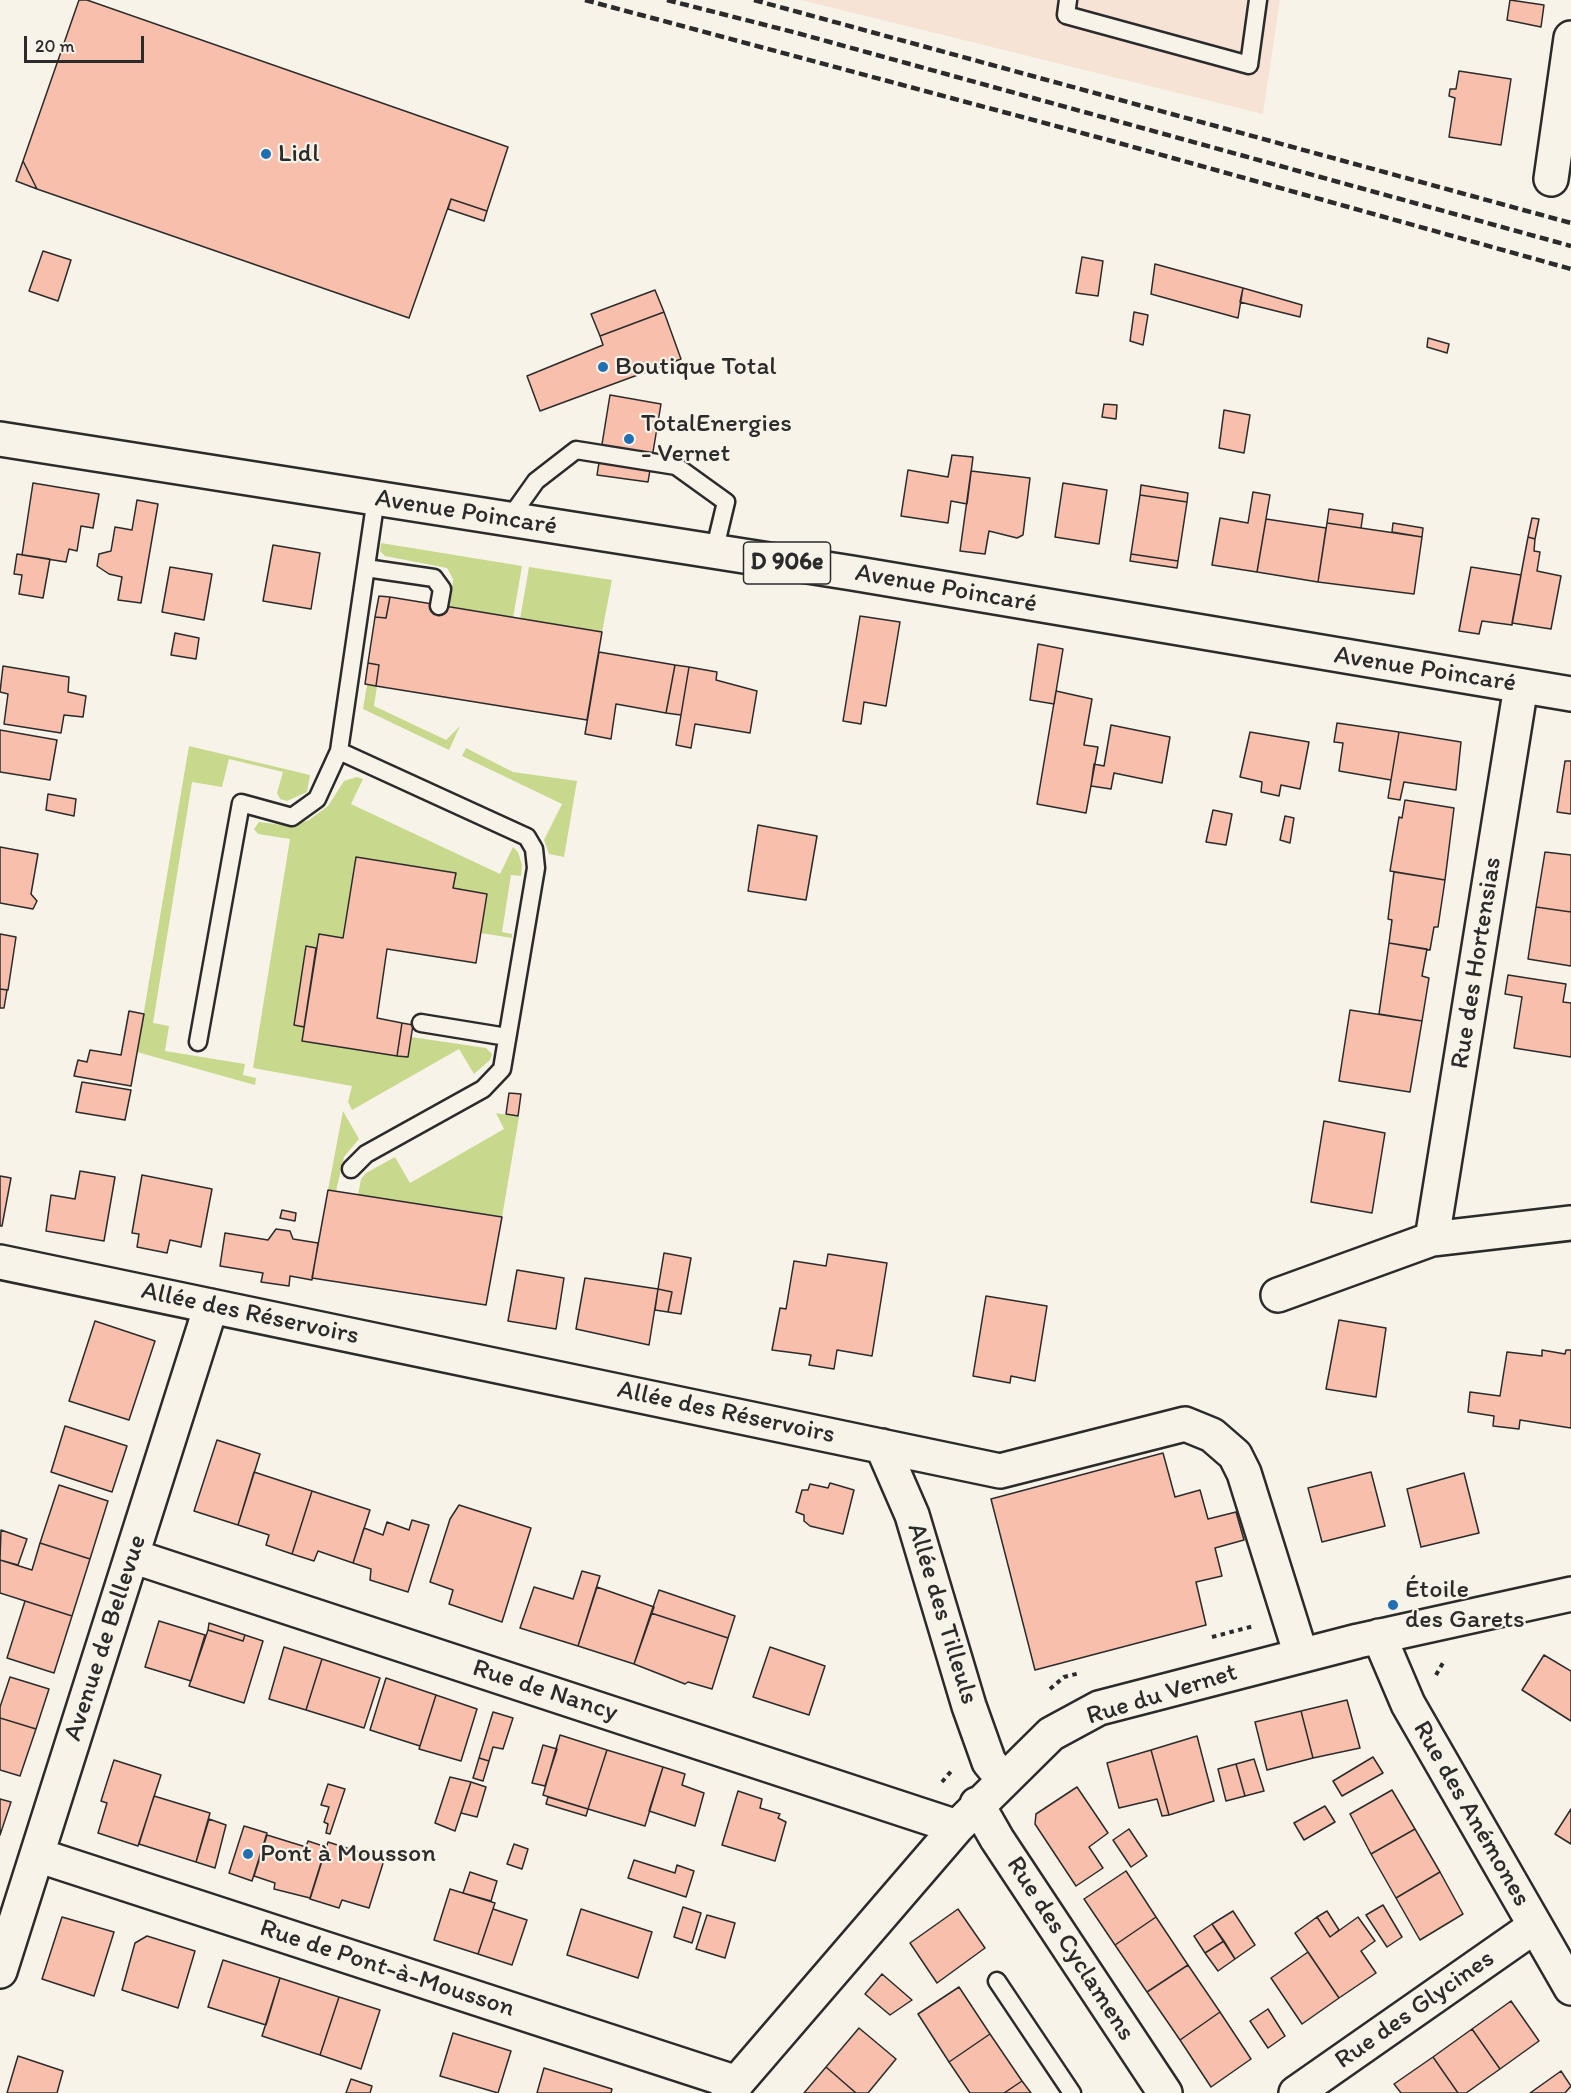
<!DOCTYPE html>
<html>
<head>
<meta charset="utf-8">
<style>
  body { margin:0 }
  #map { position:relative; width:1571px; height:2093px; overflow:hidden; background:#f7f3e8; font-family:Itim,sans-serif }
  canvas { display:block }
  .scale { position:absolute; left:24px; top:36px; width:120px; height:27px; box-sizing:border-box; border:3px solid #2b2b2b; border-top:0; padding-left:8px; font-size:18px; line-height:21px; white-space:nowrap; color:#2b2b2b; -webkit-text-stroke:4px #f7f3e8; paint-order:stroke }
</style>
</head>
<body>
<div id="map">
<canvas width="1571" height="2093"></canvas>
<div class="scale">20 m</div>
</div>
<script>
const context = document.querySelector('canvas').getContext('2d');
context.lineJoin = 'round';
function fill(path, color) { context.fillStyle = color; context.fill(path, 'evenodd'); }
const toPath = rows => new Path2D(rows.map(r => 'M' + r).join(''));
function trace(path, color, width, dash) { context.strokeStyle = color; context.lineWidth = width; context.lineCap = dash ? 'butt' : 'round'; context.setLineDash(dash || []); context.stroke(path); }
function label(font, color, halo, rows, align = 'center') {
  context.font = font + ' Itim,sans-serif'; context.lineWidth = 4.5; context.setLineDash([]); context.textBaseline = 'middle'; context.strokeStyle = halo; context.fillStyle = color; for (const [text, x, y, turn = 0] of rows) {
    context.save(); context.translate(x, y); context.rotate((+turn || 0) * Math.PI / 180); context.textAlign = isNaN(turn) ? turn : align; if (halo) context.strokeText(text, 0, 0); context.fillText(text, 0, 0); context.restore();
  }
}
fill(toPath([
  [801,0,1280,0,1263,114]
]), '#f7e3d6');
fill(toPath([
  [381,543,522,566,513,618,450,607,453,579,447,568,385,556,380,551],
  [529,567,612,580,602,632,520,619],
  [367,685,377,686,374,706,446,740,460,726,449,750,363,709],
  [189,746,310,775,307,792,287,801,280,799,277,793,283,772,229,759,222,787,192,782,153,1023,169,1026,165,1051,245,1064,243,1075,256,1078,255,1085,137,1052],
  [466,748,513,772,577,781,564,857,549,854,544,840,562,804,462,756],
  [357,777,363,779,351,804,500,874,513,847,518,852,522,865,521,876,511,875,502,932,512,934,512,938,481,933,453,888,456,873,356,857,343,938,319,934,316,948,306,947,294,1025,304,1027,302,1041,407,1057,411,1037,486,1048,492,1054,490,1060,474,1074,459,1049,352,1110,348,1102,352,1086,253,1068,290,839,258,834,254,829,259,822,291,826,309,820,328,806,344,781],
  [343,1111,359,1139,344,1157,336,1191,328,1190],
  [496,1113,519,1117,502,1217,358,1195,361,1179,366,1173,395,1157,410,1183,504,1129]
]), '#c8d98e');
const building = toPath([
  [79,0,87,0,508,147,487,211,451,199,409,318,37,189,23,161,79,0],
  [1510,0,1544,5,1541,27,1507,20,1510,0],
  [1459,71,1511,79,1501,145,1449,137,1455,98,1449,96,1450,89,1456,89,1459,71],
  [23,161,37,189,16,181,23,161],
  [451,199,487,211,484,221,448,209,451,199],
  [43,251,71,260,58,301,29,291,43,251],
  [1082,257,1103,261,1098,296,1076,293,1082,257],
  [1155,264,1243,288,1238,318,1151,294,1155,264],
  [1243,288,1302,305,1300,317,1240,302,1243,288],
  [655,290,664,312,600,336,591,314,655,290],
  [664,312,681,359,540,411,527,376,603,345,600,336,664,312],
  [1134,312,1148,315,1143,345,1130,341,1134,312],
  [1428,338,1449,344,1447,353,1427,347,1428,338],
  [610,395,661,404,648,482,597,475,610,395],
  [1104,404,1117,405,1116,419,1102,417,1104,404],
  [1224,410,1250,415,1244,453,1219,448,1224,410],
  [952,455,973,457,967,504,951,501,948,523,901,516,908,470,948,477,952,455],
  [971,471,1030,478,1023,535,1017,538,989,531,985,554,960,551,971,471],
  [33,483,99,494,93,528,81,526,77,551,69,549,66,562,22,555,33,483],
  [1063,483,1107,490,1099,544,1055,537,1063,483],
  [1141,485,1188,493,1187,502,1140,495,1141,485],
  [1253,492,1270,495,1257,572,1212,565,1220,518,1248,523,1253,492],
  [1140,495,1187,502,1178,561,1131,554,1140,495],
  [137,500,158,504,141,603,118,600,122,577,109,574,97,566,99,554,111,551,115,527,132,530,137,500],
  [1329,509,1363,514,1361,528,1327,523,1329,509],
  [1532,518,1539,519,1535,539,1528,537,1532,518],
  [1266,519,1326,528,1318,582,1257,572,1266,519],
  [1327,523,1422,537,1414,594,1318,582,1327,523],
  [1393,523,1423,528,1422,537,1392,532,1393,523],
  [1528,537,1535,539,1534,551,1540,552,1537,571,1561,576,1551,629,1512,623,1528,537],
  [273,545,320,553,311,609,263,601,273,545],
  [17,554,50,559,43,598,19,594,22,575,14,574,17,554],
  [1131,554,1178,561,1177,568,1130,561,1131,554],
  [170,567,212,574,204,620,162,612,170,567],
  [1471,567,1521,575,1512,625,1482,621,1479,634,1459,631,1471,567],
  [379,596,390,597,386,618,375,617,379,596],
  [390,597,602,632,587,720,376,686,379,665,368,663,375,617,386,618,390,597],
  [860,616,900,622,886,706,864,702,861,724,843,721,860,616],
  [175,633,199,638,196,659,171,655,175,633],
  [1038,644,1063,649,1054,704,1030,700,1038,644],
  [599,652,675,665,666,713,616,704,611,739,585,734,599,652],
  [368,663,379,665,376,686,365,684,368,663],
  [675,665,689,667,681,715,666,713,675,665],
  [3,666,69,677,68,692,86,696,83,717,64,715,61,733,4,724,8,694,0,692,3,666],
  [689,667,717,672,716,680,757,691,750,733,695,724,691,748,676,745,689,667],
  [1056,691,1092,699,1084,745,1098,747,1086,813,1037,804,1056,691],
  [1337,723,1399,732,1391,780,1339,771,1343,743,1334,742,1337,723],
  [1111,725,1170,737,1162,783,1114,773,1111,789,1091,786,1094,764,1104,766,1111,725],
  [0,730,57,740,50,780,0,772,0,730],
  [1250,732,1309,742,1300,789,1281,785,1279,796,1261,792,1262,782,1240,777,1250,732],
  [1399,732,1461,742,1456,790,1404,782,1400,800,1388,798,1399,732],
  [1565,761,1571,761,1571,814,1557,812,1565,761],
  [48,794,76,799,74,816,46,810,48,794],
  [1405,800,1454,808,1445,880,1390,871,1399,817,1402,818,1405,800],
  [1213,810,1232,814,1226,845,1206,842,1213,810],
  [1285,816,1294,818,1290,843,1280,840,1285,816],
  [758,825,817,836,806,900,748,891,758,825],
  [0,847,38,854,31,894,37,901,33,909,0,903,0,847],
  [1545,852,1571,855,1571,912,1536,907,1545,852],
  [356,857,456,873,453,888,487,894,476,963,387,949,377,1018,402,1023,397,1056,302,1041,319,934,343,938,356,857],
  [1394,872,1445,880,1438,927,1434,927,1430,950,1389,943,1392,920,1388,919,1394,872],
  [1536,907,1571,912,1571,966,1528,959,1536,907],
  [0,934,16,937,8,990,0,989,0,934],
  [1389,943,1427,949,1422,976,1429,978,1422,1021,1379,1014,1389,943],
  [306,946,316,948,304,1027,294,1025,306,946],
  [1508,975,1566,984,1563,1002,1571,1003,1571,1057,1514,1048,1522,997,1505,994,1508,975],
  [0,989,7,990,4,1008,0,1008,0,989],
  [1350,1010,1422,1021,1410,1092,1339,1081,1350,1010],
  [129,1011,144,1014,131,1086,74,1076,78,1060,87,1062,90,1050,121,1055,129,1011],
  [402,1023,413,1025,408,1057,397,1056,402,1023],
  [82,1082,131,1090,125,1120,76,1112,82,1082],
  [509,1093,521,1094,518,1116,506,1114,509,1093],
  [1324,1121,1385,1133,1372,1213,1311,1202,1324,1121],
  [80,1171,115,1177,104,1241,46,1231,51,1195,75,1199,80,1171],
  [142,1175,212,1189,201,1247,170,1240,167,1253,137,1247,139,1234,132,1233,142,1175],
  [0,1176,11,1178,2,1226,0,1226,0,1176],
  [328,1190,502,1217,486,1305,312,1278,328,1190],
  [282,1210,296,1213,295,1221,280,1218,282,1210],
  [276,1229,290,1231,293,1239,318,1243,312,1280,290,1276,289,1286,261,1282,263,1273,220,1266,225,1233,268,1240,276,1229],
  [664,1253,691,1258,681,1314,668,1312,672,1292,658,1289,664,1253],
  [828,1254,887,1263,872,1356,837,1350,834,1369,809,1365,811,1355,772,1350,780,1308,786,1309,794,1261,826,1266,828,1254],
  [517,1270,564,1278,556,1329,508,1321,517,1270],
  [585,1278,658,1289,649,1345,576,1329,585,1278],
  [658,1289,672,1292,668,1312,655,1310,658,1289],
  [986,1296,1047,1306,1035,1381,1011,1376,1010,1383,973,1376,986,1296],
  [1339,1320,1386,1328,1376,1397,1326,1389,1339,1320],
  [95,1321,155,1341,129,1420,69,1401,95,1321],
  [1542,1350,1565,1354,1566,1350,1571,1350,1571,1428,1520,1420,1519,1429,1493,1426,1494,1416,1468,1412,1470,1392,1500,1396,1507,1352,1542,1356,1542,1350],
  [65,1426,127,1446,112,1492,51,1472,65,1426],
  [217,1440,260,1454,238,1525,194,1511,217,1440],
  [1163,1453,1175,1497,1200,1490,1208,1519,1236,1512,1244,1540,1215,1548,1222,1576,1196,1582,1206,1625,1035,1670,991,1499,1163,1453],
  [254,1472,312,1491,292,1554,266,1545,269,1535,238,1525,254,1472],
  [1371,1472,1385,1526,1322,1542,1308,1488,1371,1472],
  [1464,1473,1479,1533,1421,1547,1407,1489,1464,1473],
  [830,1483,854,1490,843,1534,810,1526,804,1521,804,1515,796,1512,802,1490,808,1490,810,1484,828,1488,830,1483],
  [59,1485,108,1501,90,1559,40,1543,59,1485],
  [312,1491,370,1510,353,1563,318,1551,314,1561,292,1554,312,1491],
  [459,1505,531,1528,502,1622,449,1604,453,1590,430,1582,450,1519,459,1505],
  [412,1520,429,1525,408,1592,370,1580,371,1569,353,1563,364,1528,383,1535,387,1522,409,1530,412,1520],
  [1,1530,27,1539,18,1565,0,1560,1,1530],
  [40,1543,90,1559,72,1616,0,1593,0,1560,32,1570,40,1543],
  [582,1571,600,1576,578,1646,520,1628,534,1587,573,1599,582,1571],
  [597,1587,654,1607,634,1664,578,1646,597,1587],
  [659,1590,735,1616,728,1638,651,1613,659,1590],
  [25,1601,72,1616,54,1673,7,1658,25,1601],
  [651,1613,728,1638,712,1689,688,1682,685,1684,634,1664,651,1613],
  [159,1621,205,1635,191,1681,145,1667,159,1621],
  [209,1623,245,1635,243,1641,208,1630,209,1623],
  [208,1630,243,1641,245,1635,263,1641,244,1703,189,1686,208,1630],
  [284,1647,322,1659,306,1710,269,1699,284,1647],
  [770,1647,825,1666,809,1715,753,1697,770,1647],
  [1544,1655,1571,1671,1571,1721,1522,1690,1544,1655],
  [322,1659,380,1678,364,1728,306,1710,322,1659],
  [10,1677,49,1689,36,1729,0,1718,0,1707,10,1677],
  [386,1678,436,1695,420,1746,370,1730,386,1678],
  [436,1695,477,1709,461,1761,419,1749,436,1695],
  [1347,1700,1360,1748,1313,1758,1301,1711,1347,1700],
  [1301,1711,1313,1758,1267,1770,1255,1722,1301,1711],
  [493,1712,513,1718,503,1749,493,1747,489,1761,479,1758,493,1712],
  [0,1718,36,1729,20,1776,0,1770,0,1718],
  [560,1735,607,1750,588,1809,543,1795,560,1735],
  [1197,1736,1214,1801,1169,1815,1151,1750,1197,1736],
  [543,1745,557,1749,545,1786,532,1783,543,1745],
  [607,1750,663,1767,645,1826,588,1809,607,1750],
  [1151,1750,1169,1815,1162,1816,1157,1799,1119,1808,1107,1763,1151,1750],
  [1373,1757,1383,1773,1342,1796,1333,1781,1373,1757],
  [479,1758,489,1761,483,1781,473,1778,479,1758],
  [1254,1759,1264,1791,1245,1796,1236,1764,1254,1759],
  [114,1760,161,1775,138,1846,98,1833,107,1803,101,1801,114,1760],
  [1236,1764,1245,1796,1226,1801,1218,1769,1236,1764],
  [663,1767,685,1774,682,1785,704,1793,695,1826,649,1811,663,1767],
  [450,1777,471,1782,455,1831,435,1823,450,1777],
  [471,1782,486,1787,477,1817,461,1813,471,1782],
  [328,1784,345,1789,330,1834,326,1833,328,1824,324,1822,329,1807,321,1805,328,1784],
  [1077,1787,1108,1833,1089,1847,1103,1868,1076,1886,1035,1824,1036,1814,1077,1787],
  [1392,1790,1415,1829,1371,1854,1350,1814,1392,1790],
  [738,1791,762,1799,760,1808,780,1814,778,1818,786,1822,775,1861,722,1845,738,1791],
  [154,1796,210,1813,196,1862,139,1844,154,1796],
  [548,1797,588,1809,586,1816,546,1804,548,1797],
  [0,1799,11,1802,0,1835,0,1799],
  [1325,1806,1335,1822,1304,1840,1294,1823,1325,1806],
  [1571,1809,1571,1844,1555,1834,1571,1809],
  [209,1819,226,1825,215,1868,196,1862,209,1819],
  [244,1826,267,1833,252,1881,229,1873,244,1826],
  [1129,1829,1147,1856,1131,1867,1113,1840,1129,1829],
  [1415,1829,1440,1872,1396,1898,1371,1854,1415,1829],
  [267,1835,306,1847,308,1841,326,1847,310,1898,274,1889,275,1883,254,1876,267,1835],
  [328,1842,384,1860,369,1908,342,1900,339,1908,310,1899,328,1842],
  [514,1844,528,1849,522,1869,507,1864,514,1844],
  [634,1860,675,1873,677,1865,694,1871,686,1897,628,1878,634,1860],
  [1126,1871,1156,1917,1115,1945,1084,1899,1126,1871],
  [470,1872,497,1881,491,1901,463,1893,470,1872],
  [1440,1872,1463,1914,1420,1940,1396,1898,1440,1872],
  [450,1889,495,1903,478,1954,434,1940,450,1889],
  [1383,1905,1402,1937,1387,1947,1366,1915,1383,1905],
  [683,1907,701,1913,692,1943,674,1937,683,1907],
  [493,1909,527,1920,512,1965,478,1954,493,1909],
  [581,1909,652,1932,638,1978,567,1955,581,1909],
  [958,1909,985,1948,937,1983,910,1943,958,1909],
  [1233,1911,1255,1945,1235,1959,1212,1924,1233,1911],
  [1327,1911,1339,1930,1330,1937,1317,1917,1327,1911],
  [707,1915,735,1923,725,1958,696,1949,707,1915],
  [62,1917,114,1932,94,1996,42,1979,62,1917],
  [1156,1917,1188,1965,1147,1992,1115,1945,1156,1917],
  [1317,1917,1330,1937,1358,1917,1375,1941,1361,1951,1376,1973,1339,1998,1295,1933,1317,1917],
  [1212,1924,1224,1941,1205,1953,1194,1936,1212,1924],
  [147,1936,195,1951,178,2008,122,1990,135,1943,147,1936],
  [1224,1941,1235,1959,1218,1971,1205,1953,1224,1941],
  [1308,1952,1339,1998,1302,2024,1271,1978,1308,1952],
  [223,1960,280,1978,266,2025,208,2007,223,1960],
  [1188,1965,1220,2012,1180,2040,1147,1992,1188,1965],
  [882,1974,912,2000,890,2015,865,1994,882,1974],
  [280,1978,339,1997,320,2055,262,2036,280,1978],
  [959,1987,990,2034,949,2062,918,2014,959,1987],
  [339,1997,380,2010,361,2069,320,2055,339,1997],
  [1511,2001,1539,2041,1500,2069,1472,2029,1511,2001],
  [1268,2009,1285,2036,1268,2048,1250,2021,1268,2009],
  [1220,2012,1251,2059,1211,2087,1180,2040,1220,2012],
  [859,2028,896,2059,868,2093,856,2093,826,2067,859,2028],
  [1472,2029,1500,2069,1466,2093,1458,2093,1433,2057,1472,2029],
  [453,2033,511,2051,498,2093,440,2076,453,2033],
  [990,2034,1022,2081,1004,2093,970,2093,949,2062,990,2034],
  [18,2056,63,2071,57,2093,7,2093,18,2056],
  [1433,2057,1458,2093,1401,2093,1394,2084,1433,2057],
  [826,2067,856,2093,804,2093,826,2067],
  [544,2068,612,2089,611,2093,537,2093,544,2068],
  [1561,2071,1571,2086,1565,2093,1530,2093,1561,2071],
  [351,2079,372,2086,370,2093,346,2093,351,2079],
  [1022,2081,1031,2093,1004,2093,1022,2081]
]);
fill(building, '#f7bfac');
trace(building, '#2b2b2b', 1.5);
const service = toPath([
  [1068,0,1066,15,1249,65,1258,0],
  [509,519,536,481,576,450,676,466,726,502,714,552],
  [366,568,434,578,442,589,439,606],
  [339,751,527,837,534,849,536,868,502,1069,483,1089,366,1154,351,1169],
  [421,1023,507,1037],
  [198,1042,241,803,292,817,317,799,339,751,376,498],
  [997,1981,1072,2093]
]);
const minor = toPath([
  [1551,179,1571,38],
  [1432,1239,1521,686],
  [0,1262,1000,1471,1185,1424,1212,1435,1235,1455,1244,1473,1301,1655],
  [1278,1295,1432,1239,1571,1223],
  [882,1446,912,1515,969,1706,989,1762,1003,1779],
  [132,1556,957,1827],
  [1379,1636,1408,1704,1571,1988],
  [977,1804,997,1839,1165,2093],
  [37,1855,737,2083],
  [0,1971,211,1306],
  [728,2093,957,1827,1051,1734,1099,1708,1358,1641,1571,1594],
  [1296,2093,1535,1926]
]);
const primary = toPath([
  [0,439,852,573,1571,694]
]);
trace(service, '#2b2b2b', 21);
trace(minor, '#2b2b2b', 38);
trace(primary, '#2b2b2b', 38);
trace(toPath([
  [1212,1637,1254,1626],
  [1436,1675,1444,1661],
  [1050,1689,1064,1677,1080,1673],
  [942,1782,953,1769]
]), '#2b2b2b', 4, [4.5, 4.5]);
trace(service, '#f7f3e8', 16);
trace(minor, '#f7f3e8', 33);
trace(primary, '#f7f3e8', 33);
trace(toPath([
  [585,0,1108,140,1571,269],
  [667,0,797,33,1571,246],
  [754,0,1571,223]
]), '#2b2b2b', 4.5, [9, 4.5]);
for (const [x, y, r, color] of [
  [266,154,6,"#1f6fb2"],
  [603,367,6,"#1f6fb2"],
  [629,439,6,"#1f6fb2"],
  [1393,1605,6,"#1f6fb2"],
  [248,1854,6,"#1f6fb2"]
]) { const dot = new Path2D(); dot.arc(x, y, r, 0, 2 * Math.PI); context.fillStyle = color; context.fill(dot); trace(dot, '#f7f3e8', 2); }
for (const [x, y, w] of [
  [787,563,87]
]) { const box = new Path2D(); box.roundRect(x - w / 2, y - 21, w, 42, 4.5); context.fillStyle = '#f7f3e8'; context.fill(box); trace(box, '#2b2b2b', 1.5); }
label('bold 24px', '#2b2b2b', null, [
  ["D 906e",787,563]
]);
label('26px', '#2b2b2b', '#f7f3e8', [
  ["Lidl",278,154],
  ["Boutique Total",615,367],
  ["TotalEnergies",641,424],
  ["- Vernet",641,454],
  ["Étoile",1405,1590],
  ["des Garets",1405,1620],
  ["Pont à Mousson",260,1854]
], 'left');
label('26px', '#2b2b2b', '#f7f3e8', [
  ["Avenue Poincaré",466,513,9],
  ["Avenue Poincaré",946,589,10],
  ["Avenue Poincaré",1425,670,9],
  ["Rue des Hortensias",1477,963,-81],
  ["Allée des Réservoirs",250,1314,12],
  ["Allée des Réservoirs",726,1413,12],
  ["Allée des Tilleuls",942,1614,73],
  ["Avenue de Bellevue",106,1638,-72],
  ["Rue de Nancy",545,1691,18],
  ["Rue du Vernet",1162,1695,-17],
  ["Rue des Anémones",1471,1814,60],
  ["Rue des Cyclamens",1070,1949,57],
  ["Rue de Pont-à-Mousson",387,1969,18],
  ["Rue des Glycines",1415,2010,-35]
]);
</script>
</body>
</html>
